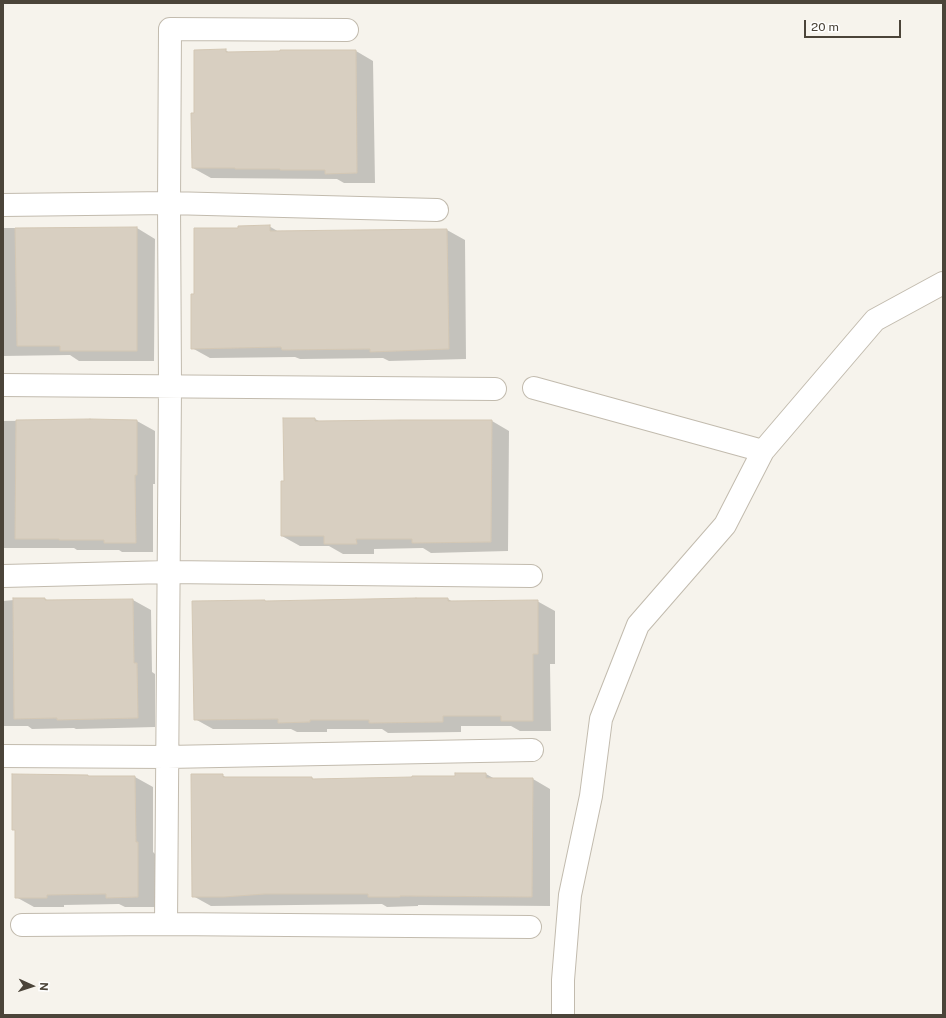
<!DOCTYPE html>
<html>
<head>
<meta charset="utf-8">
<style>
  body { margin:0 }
  #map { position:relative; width:946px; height:1018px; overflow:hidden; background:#f6f3ec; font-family:"Public Sans",sans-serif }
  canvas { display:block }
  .frame { position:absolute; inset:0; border:4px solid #4b4439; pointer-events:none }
  .north { position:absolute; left:12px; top:966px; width:40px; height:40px; -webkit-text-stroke:3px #fff; paint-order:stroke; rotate:93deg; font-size:11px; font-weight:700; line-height:16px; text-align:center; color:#4b4439 }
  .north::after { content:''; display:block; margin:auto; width:14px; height:18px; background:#4b4439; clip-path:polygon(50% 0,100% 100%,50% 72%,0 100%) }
  .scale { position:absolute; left:804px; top:20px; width:97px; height:18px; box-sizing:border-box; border:2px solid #4b4439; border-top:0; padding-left:5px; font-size:12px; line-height:14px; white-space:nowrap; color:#4b4439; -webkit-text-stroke:3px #fff; paint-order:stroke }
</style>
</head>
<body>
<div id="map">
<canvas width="946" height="1018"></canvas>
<div class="frame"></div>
<div class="north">N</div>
<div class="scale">20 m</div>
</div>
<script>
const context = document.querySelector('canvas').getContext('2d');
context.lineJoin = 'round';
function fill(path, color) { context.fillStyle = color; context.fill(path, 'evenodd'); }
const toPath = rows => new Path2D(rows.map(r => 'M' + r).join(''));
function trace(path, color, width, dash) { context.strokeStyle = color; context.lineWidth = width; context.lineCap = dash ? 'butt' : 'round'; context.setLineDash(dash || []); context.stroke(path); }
fill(toPath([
  [225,50,230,53,356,51,373,61,375,183,344,183,337,179,211,178,193,168,195,114],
  [269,226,279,232,447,230,465,240,466,359,389,361,383,358,300,359,295,357,210,358,192,348,195,295,239,229],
  [3,228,137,228,155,239,154,361,79,361,70,355,3,356],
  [315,419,321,422,492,421,509,431,508,551,431,553,423,548,374,549,374,554,343,554,329,546,300,546,282,536,285,482],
  [90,420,137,421,155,431,155,484,153,484,153,552,122,552,119,550,77,550,74,548,3,548,3,421],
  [14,599,45,599,50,601,133,600,151,610,152,672,155,674,155,727,76,729,74,728,32,729,28,726,3,726,3,601,14,600],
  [448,599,453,602,537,601,555,611,555,664,550,664,551,731,520,731,511,726,461,726,461,732,388,733,382,729,327,729,327,732,297,732,291,729,213,729,195,719,267,602],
  [456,774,486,774,495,779,533,779,550,789,550,906,418,905,418,906,387,907,382,904,211,906,193,896,222,775,227,778,312,778,315,780,456,777],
  [88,776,90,777,135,777,153,787,153,852,155,854,155,907,125,907,119,904,64,905,64,907,34,907,16,897,16,830,13,829]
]), '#0003');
const building = toPath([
  [226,49,226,52,280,51,280,50,356,50,357,173,325,174,325,170,280,170,280,169,235,169,235,168,192,168,191,113,194,113,194,50,226,49],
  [270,225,270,231,447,229,449,349,370,352,370,349,282,350,281,347,191,349,191,294,194,294,194,228,238,228,238,226,270,225],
  [137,227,137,351,60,351,60,346,17,346,15,228,137,227],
  [283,418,315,418,315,421,401,420,492,420,491,542,412,543,412,539,356,539,357,544,324,544,324,536,281,536,281,481,284,481,283,418],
  [90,419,137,420,137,475,135,475,136,543,104,543,104,540,59,540,59,539,15,539,16,420,90,419],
  [13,598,45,598,45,600,133,599,134,663,137,663,138,718,57,720,57,718,14,719,13,598],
  [416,598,448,598,448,601,538,600,538,654,533,654,533,721,501,721,501,716,443,716,443,722,369,723,369,720,310,720,310,722,278,723,278,719,194,720,192,601,265,600,265,601,416,598],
  [455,773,486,773,486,778,533,778,532,897,400,896,400,897,368,897,368,894,265,894,224,897,192,897,191,774,223,774,223,777,312,777,312,779,412,777,412,776,455,776,455,773],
  [12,774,88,775,88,776,135,776,136,842,138,842,138,897,106,898,106,894,47,895,47,898,15,898,15,830,12,830,12,774]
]);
fill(building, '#d8cfc1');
trace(building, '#d3c7b4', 1);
const minor = toPath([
  [347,30,170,29,169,203,170,387,166,924,530,927],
  [3,205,169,203,437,210],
  [3,385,495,389],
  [534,388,763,451,875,320,943,283],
  [3,576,168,572,531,576],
  [3,756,167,757,532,750],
  [22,925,166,924],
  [563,1015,563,980,570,895,591,796,601,719,638,625,725,525,763,451]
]);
trace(minor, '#c2bbae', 24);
trace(minor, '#fff', 22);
</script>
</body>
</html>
